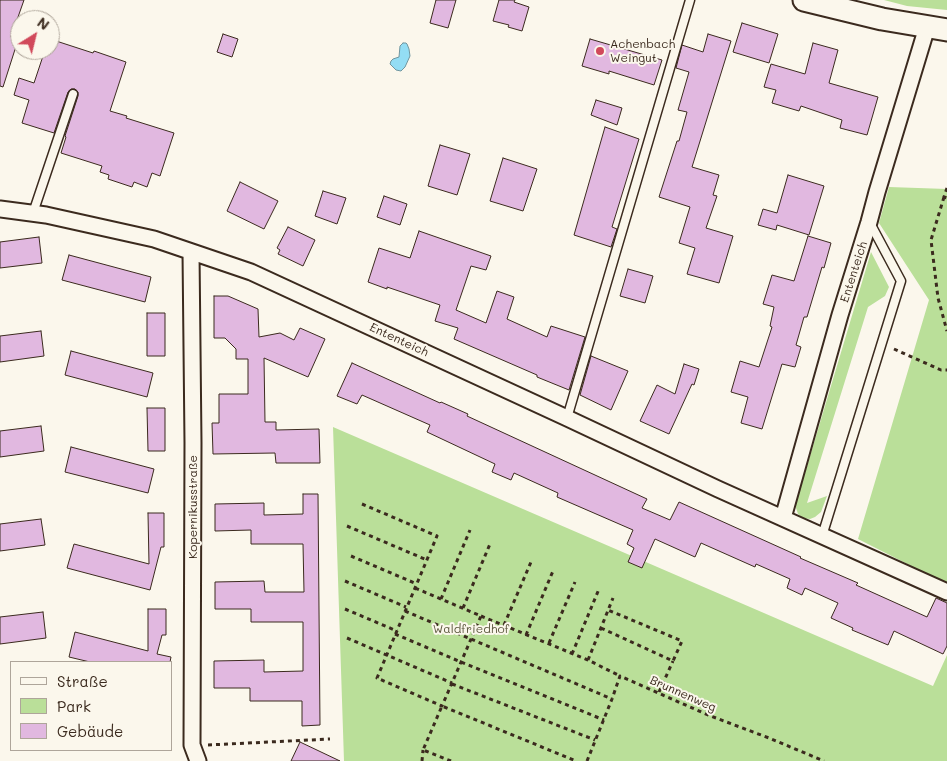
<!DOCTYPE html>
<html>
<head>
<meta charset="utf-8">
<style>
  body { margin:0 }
  #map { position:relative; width:947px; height:761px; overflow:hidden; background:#fbf7ec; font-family:Mali,sans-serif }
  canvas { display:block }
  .legend { position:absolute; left:10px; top:661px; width:162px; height:90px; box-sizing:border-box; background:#fbf7ec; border:1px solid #aea59a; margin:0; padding:6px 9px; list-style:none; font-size:15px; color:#3b2a1e }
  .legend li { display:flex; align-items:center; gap:10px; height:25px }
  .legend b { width:25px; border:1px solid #aea59a }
  .north { position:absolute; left:10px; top:10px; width:50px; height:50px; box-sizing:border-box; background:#fbf7ec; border:1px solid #aea59a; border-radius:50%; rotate:36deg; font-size:14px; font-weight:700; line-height:20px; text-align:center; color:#3b2a1e }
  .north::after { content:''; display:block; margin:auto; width:18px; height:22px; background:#d1495b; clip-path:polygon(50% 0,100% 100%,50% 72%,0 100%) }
</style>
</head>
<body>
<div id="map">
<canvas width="947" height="761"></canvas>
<ul class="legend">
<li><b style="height:6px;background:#fbf7ec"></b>Straße</li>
<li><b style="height:14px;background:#badf99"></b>Park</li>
<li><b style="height:14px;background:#e1b8e0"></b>Gebäude</li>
</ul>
<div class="north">N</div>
</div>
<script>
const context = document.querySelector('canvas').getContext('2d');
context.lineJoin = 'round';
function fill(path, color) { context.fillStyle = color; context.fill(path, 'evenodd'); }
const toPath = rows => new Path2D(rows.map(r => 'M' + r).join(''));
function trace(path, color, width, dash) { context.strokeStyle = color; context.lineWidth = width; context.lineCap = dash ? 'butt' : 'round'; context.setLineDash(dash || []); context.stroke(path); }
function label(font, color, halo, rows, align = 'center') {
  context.font = font + ' Mali,sans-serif'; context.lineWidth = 4; context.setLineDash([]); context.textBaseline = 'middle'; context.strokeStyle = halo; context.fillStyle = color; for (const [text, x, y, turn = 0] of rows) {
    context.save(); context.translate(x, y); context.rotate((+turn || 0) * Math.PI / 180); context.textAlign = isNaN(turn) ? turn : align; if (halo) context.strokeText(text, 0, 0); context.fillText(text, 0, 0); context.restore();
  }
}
fill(toPath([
  [884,0,947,0,947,10,907,6],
  [889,187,947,189,947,584,858,539,929,300,879,223],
  [871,252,889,287,885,296,868,307,807,503,827,496,821,512,815,517,810,519,803,518,798,514,796,508,796,503],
  [333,427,933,686,947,655,947,761,344,761]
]), '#badf99');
const water = toPath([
  [403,43,406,43,407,44,409,49,410,56,405,67,401,71,396,70,390,64,391,61,393,59,399,57,400,46,403,43]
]);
fill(water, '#93ddf4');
trace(water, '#70959e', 1);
const building = toPath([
  [0,0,24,0,11,37,18,40,3,87,0,86,0,0],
  [436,0,456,0,448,28,430,23,436,0],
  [499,0,515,0,514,2,529,7,522,31,508,27,509,25,493,21,499,0],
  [742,23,778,34,769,63,733,52,742,23],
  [223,34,238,39,232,57,217,52,223,34],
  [708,34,731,41,692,167,719,175,713,195,717,196,706,228,733,236,719,283,687,274,695,248,679,243,690,207,659,197,677,141,679,141,687,112,678,110,689,72,676,68,682,45,703,52,708,34],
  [50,39,93,53,94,51,126,62,110,111,127,116,126,118,174,133,160,176,152,173,147,187,134,182,132,187,108,179,109,175,100,172,102,166,61,153,66,137,65,136,78,96,78,92,75,89,71,89,68,92,54,133,22,123,29,100,14,95,19,78,34,83,45,50,50,50,50,39],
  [590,39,662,60,654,85,609,71,609,74,582,66,590,39],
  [813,43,838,50,829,83,878,97,867,135,840,128,842,120,801,106,799,111,772,103,776,90,764,87,771,64,805,74,813,43],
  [596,100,622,108,617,125,591,115,596,100],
  [605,127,639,139,612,227,617,229,611,247,574,235,605,127],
  [440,145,470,154,457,195,428,186,440,145],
  [503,158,537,169,523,211,490,201,503,158],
  [788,175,824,186,809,235,777,225,776,230,758,225,763,209,777,213,788,175],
  [240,182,278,201,264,229,227,211,240,182],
  [323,191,346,198,337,224,315,216,323,191],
  [384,196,407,204,400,225,377,217,384,196],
  [288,227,315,240,303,266,278,254,280,250,277,248,288,227],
  [419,231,491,256,486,270,471,266,456,310,486,323,497,291,514,297,507,319,547,337,551,326,585,337,569,390,537,377,537,375,454,339,458,328,435,321,440,305,387,287,387,289,368,282,379,248,410,258,419,231],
  [808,236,831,243,824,268,822,267,807,317,804,317,796,345,801,347,795,367,782,364,762,429,741,423,748,397,731,392,740,361,759,367,772,327,770,326,774,307,763,304,772,275,794,281,808,236],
  [39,237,42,263,0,268,0,242,39,237],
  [69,255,151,277,145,302,62,280,69,255],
  [628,269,653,276,645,303,620,296,628,269],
  [214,296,228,296,258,309,259,337,280,333,294,340,300,328,325,339,308,377,264,358,265,422,276,422,276,430,319,429,320,463,276,463,275,453,213,454,212,423,219,423,219,394,248,394,248,359,236,359,236,349,225,338,214,338,214,296],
  [147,313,165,313,165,356,147,356,147,313],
  [41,331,44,356,0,362,0,336,41,331],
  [71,351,153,373,147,397,65,375,71,351],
  [591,356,628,371,611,410,580,395,591,356],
  [352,363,440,403,441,402,468,414,467,416,647,499,642,508,670,520,679,502,801,557,800,558,858,583,856,585,927,617,936,598,947,603,947,646,943,654,894,631,888,645,852,630,853,628,831,618,838,603,805,588,802,595,787,588,790,579,756,564,755,567,701,543,695,557,655,539,642,568,628,562,634,548,627,544,633,530,557,497,558,493,514,473,511,480,492,472,495,464,427,432,430,425,362,395,357,404,337,396,352,363],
  [684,364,699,369,694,385,692,384,669,434,640,421,657,385,675,394,684,364],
  [147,408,165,408,165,451,148,451,147,408],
  [41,426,44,451,0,457,0,431,41,426],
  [71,447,154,469,148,493,65,472,71,447],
  [303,494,318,494,320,725,302,726,302,701,250,701,250,688,214,688,214,661,264,660,264,672,303,671,303,622,251,622,251,609,215,609,215,582,264,581,265,592,304,592,303,544,251,544,251,530,215,531,215,504,264,503,264,515,303,514,303,494],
  [148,513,164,513,164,547,161,547,150,590,67,568,74,544,149,564,148,513],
  [41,519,45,545,0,551,0,524,41,519],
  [148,609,166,609,166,635,162,635,157,654,171,657,170,662,90,662,69,657,75,632,148,651,148,609],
  [43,612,46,638,0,644,0,617,43,612],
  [300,742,340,761,291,761,300,742]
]);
fill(building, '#e1b8e0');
trace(building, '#3b2a1e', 1);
const service = toPath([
  [33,213,73,94],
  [567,418,690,0],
  [822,536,901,281,870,223]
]);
const minor = toPath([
  [0,209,46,215,154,239,251,272,567,418,718,489,947,592],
  [191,252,193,443,192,745,198,761],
  [783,518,840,315,869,222,877,192,927,27]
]);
const secondary = toPath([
  [804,0,882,19,947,30]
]);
trace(service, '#3b2a1e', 11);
trace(minor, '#3b2a1e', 19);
trace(secondary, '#3b2a1e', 25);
trace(toPath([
  [947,188,944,197,947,198],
  [944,197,931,240,938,298,947,331],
  [894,349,941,370,947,370],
  [362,504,437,536,377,678,442,706,481,616,415,588],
  [347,526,427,560],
  [351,556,417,584],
  [345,581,406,607],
  [441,599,470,530],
  [463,608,490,544],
  [345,609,397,631],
  [405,611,612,699],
  [481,616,588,660,620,676],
  [504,625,531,562],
  [601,628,673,661,682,641,608,610],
  [395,634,461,662,604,720],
  [526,635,553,571],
  [347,638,452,683],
  [549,643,575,582],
  [572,654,599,589],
  [588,660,613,598],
  [452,684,595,740],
  [659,692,673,661],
  [208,745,330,739],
  [422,761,423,750],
  [451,761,423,750,442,706,576,761],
  [587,761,612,699,620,676,708,715,769,738,824,761]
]), '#3b2a1e', 3, [4, 4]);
trace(service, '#fbf7ec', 8);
trace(minor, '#fbf7ec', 15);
trace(secondary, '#fbf7ec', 21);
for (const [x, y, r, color] of [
  [600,51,5,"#d1495b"]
]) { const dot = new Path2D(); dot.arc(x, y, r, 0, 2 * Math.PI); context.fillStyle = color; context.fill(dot); trace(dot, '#fbf7ec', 2); }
label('12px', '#3b2a1e', '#fbf7ec', [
  ["Achenbach",610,44],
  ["Weingut",610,58]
], 'left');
label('12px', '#3b2a1e', '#fbf7ec', [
  ["Ententeich",854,272,-72],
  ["Ententeich",399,340,25],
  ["Kopernikusstraße",193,507,-90],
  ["Brunnenweg",683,694,24]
]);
label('12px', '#5b573d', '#fbf7ec', [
  ["Waldfriedhof",471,629]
]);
</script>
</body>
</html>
